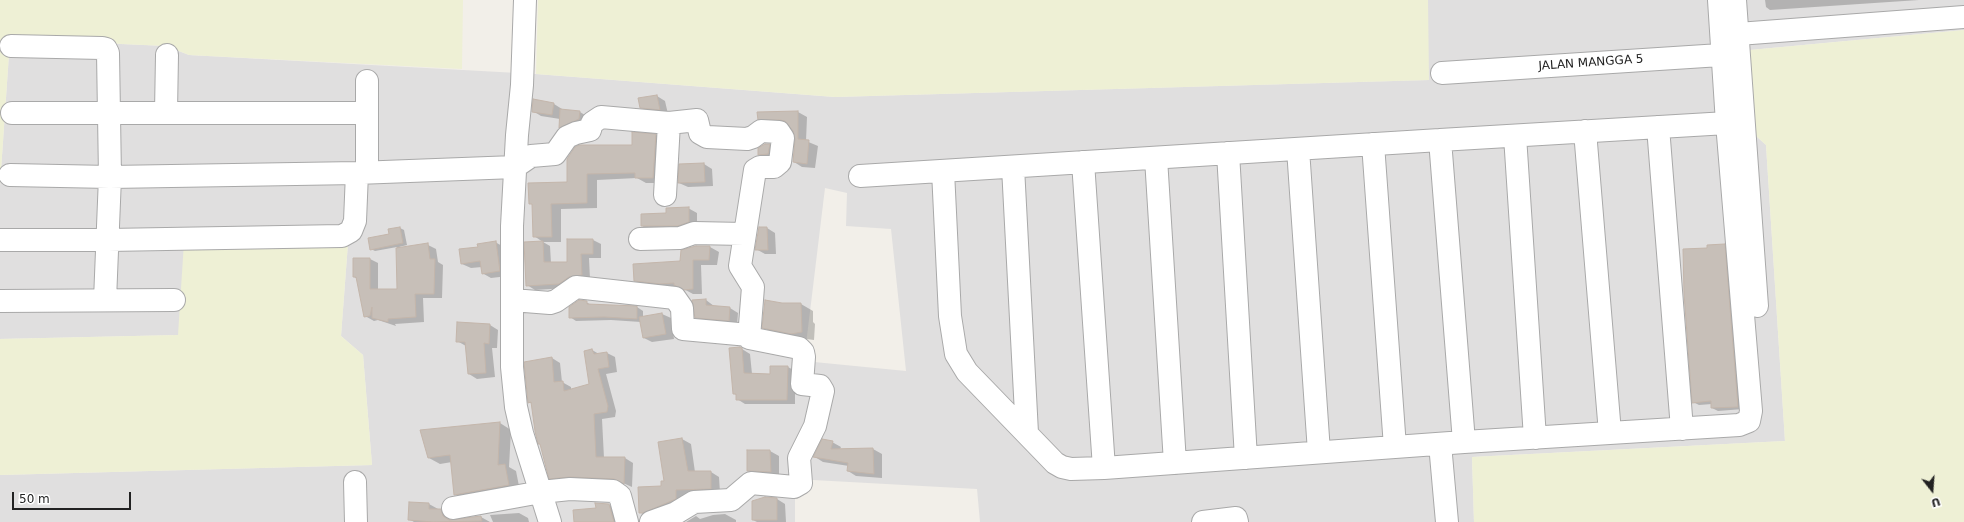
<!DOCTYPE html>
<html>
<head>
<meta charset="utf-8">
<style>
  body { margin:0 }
  #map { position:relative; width:1964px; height:522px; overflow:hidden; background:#f2efe9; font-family:"DejaVu Sans",sans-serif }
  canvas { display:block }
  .north { position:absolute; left:1912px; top:470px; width:40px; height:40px; -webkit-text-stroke:3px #fff; paint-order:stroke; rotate:163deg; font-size:11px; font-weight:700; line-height:16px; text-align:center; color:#222 }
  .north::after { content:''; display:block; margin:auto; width:14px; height:18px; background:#222; clip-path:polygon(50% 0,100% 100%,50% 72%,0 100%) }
  .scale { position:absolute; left:12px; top:492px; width:119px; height:18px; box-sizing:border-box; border:2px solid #222; border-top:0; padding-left:5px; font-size:12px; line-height:14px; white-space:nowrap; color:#222; -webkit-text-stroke:3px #fff; paint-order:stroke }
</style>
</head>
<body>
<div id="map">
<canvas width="1964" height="522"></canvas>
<div class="north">U</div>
<div class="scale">50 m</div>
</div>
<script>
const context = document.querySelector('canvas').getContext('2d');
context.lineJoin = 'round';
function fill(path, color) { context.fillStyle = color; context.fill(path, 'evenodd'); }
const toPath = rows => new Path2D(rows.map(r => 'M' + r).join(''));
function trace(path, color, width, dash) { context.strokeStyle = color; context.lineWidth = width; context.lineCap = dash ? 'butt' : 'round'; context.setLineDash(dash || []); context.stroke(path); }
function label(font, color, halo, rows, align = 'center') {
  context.font = font + ' "DejaVu Sans",sans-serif'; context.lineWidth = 4; context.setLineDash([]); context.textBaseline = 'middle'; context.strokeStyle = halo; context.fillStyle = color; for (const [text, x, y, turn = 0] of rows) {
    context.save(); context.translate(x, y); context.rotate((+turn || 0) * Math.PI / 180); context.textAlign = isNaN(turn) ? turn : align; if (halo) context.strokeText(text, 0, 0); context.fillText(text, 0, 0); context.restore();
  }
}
fill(toPath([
  [1428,0,1964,0,1964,30,1750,50,1756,136,1766,145,1785,441,1472,457,1474,522,980,522,977,489,795,479,795,522,0,522,0,475,372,465,363,355,341,336,348,243,179,335,0,339,0,185,10,39,166,46,189,55,536,74,835,97,1428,80],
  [825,188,847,193,846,226,891,229,906,371,804,361]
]), '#e0dfdf');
fill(toPath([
  [0,0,463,0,462,69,189,55,166,46,10,39,0,185],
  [538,0,1428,0,1429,80,835,97,536,74],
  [1964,30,1964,522,1474,522,1472,457,1785,441,1766,145,1756,136,1750,50],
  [184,242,348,243,341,336,363,355,372,465,0,475,0,339,178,335]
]), '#eef0d5');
fill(toPath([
  [1765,0,1919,0,1770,10,1766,7],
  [657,96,665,101,668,114,650,112,641,107],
  [554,104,562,109,562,111,580,112,588,117,568,132,560,127,560,119,541,116,533,111],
  [798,112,807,117,806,141,818,146,815,168,802,167,794,162,796,139,790,124,767,124,759,119,758,113],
  [656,135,666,141,663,183,646,183,637,178,597,180,597,208,561,209,561,242,543,242,550,246,551,263,568,263,593,240,601,244,601,258,589,258,590,279,567,288,535,290,527,285,543,242,534,236,533,205,530,203,634,146],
  [769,145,778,150,768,159,759,154],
  [704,164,712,169,713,186,688,187,679,183],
  [688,208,697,213,697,226,651,231,642,226,667,214],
  [400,228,404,230,407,245,399,247,400,248,428,245,436,249,438,262,443,265,442,298,423,298,424,322,395,324,396,326,378,320,374,321,365,316,358,279,354,277,370,259,378,263,378,290,398,290,397,247,375,251,371,249],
  [767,228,775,233,776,254,765,254,756,249],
  [495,242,504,247,508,276,491,278,482,273,482,267,471,268,462,264,479,247],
  [1724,245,1730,249,1743,409,1718,411,1712,408,1712,404,1699,405,1693,402,1708,249],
  [696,247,710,247,719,252,717,265,701,265,702,294,693,294,680,287,644,285,635,280,681,262],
  [706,300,714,306,730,308,738,313,737,325,705,322,696,317],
  [586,302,593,306,637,307,643,311,643,317,662,314,671,318,674,339,652,342,644,338,641,322,611,320,576,321,570,317],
  [782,304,801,304,813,311,813,322,815,324,814,340,776,335,763,327],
  [490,325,498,330,497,348,492,348,495,377,477,379,469,374,466,346,457,341],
  [730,349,742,349,750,354,752,374,771,375,788,367,795,371,795,404,745,404,737,399,737,395,734,394],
  [592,350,599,354,607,353,615,357,617,372,606,374,616,411,615,417,602,419,604,458,625,458,633,463,632,487,623,483,579,481,559,483,550,478,532,404,529,402,526,363,552,358,560,363,562,382,571,387,571,390,590,385],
  [500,423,511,430,509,467,516,471,520,491,467,501,455,494,452,462,440,464,429,458],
  [682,439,691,444,695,472,711,472,719,477,720,493,684,494,684,503,648,517,640,512,665,482],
  [832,442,841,447,840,449,873,449,882,454,882,478,856,476,848,471,849,466,823,462,815,457],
  [748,451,770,451,779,456,779,477,757,475,748,471],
  [777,499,785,504,786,522,757,522,753,520],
  [410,503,429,504,449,515,451,521,481,517,490,522,414,522,409,519],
  [609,505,618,510,622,522,575,522],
  [519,513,528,518,529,522,493,522,490,515],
  [725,514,736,520,736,522,686,522,696,516,700,519,713,515]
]), '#0003');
const building = toPath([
  [657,95,660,110,640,108,638,98,657,95],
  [533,99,554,103,552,115,532,112,533,99],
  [560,109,580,111,579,119,559,128,560,109],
  [798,111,798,139,809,140,807,164,793,162,795,139,793,131,785,121,780,120,758,120,757,112,798,111],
  [632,132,656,134,653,178,635,178,635,173,587,174,587,203,551,204,552,237,533,237,532,204,529,204,528,183,567,182,567,159,575,147,579,145,632,145,632,132],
  [765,144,770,144,768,154,758,155,758,148,765,144],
  [704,163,705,182,678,183,679,164,704,163],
  [689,207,689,222,678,226,641,226,641,214,666,213,666,208,689,207],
  [400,227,403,243,370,250,368,238,389,234,388,229,400,227],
  [759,227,767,227,768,250,755,250,759,227],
  [567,239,593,239,593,254,581,254,582,275,569,277,559,284,526,286,524,242,543,241,544,262,567,262,567,239],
  [496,241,500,271,482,274,480,261,461,264,459,249,478,247,477,244,496,241],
  [428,243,430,259,435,259,434,294,415,294,416,317,388,319,388,322,372,318,372,307,370,316,364,317,356,277,353,277,353,258,370,258,370,289,397,289,396,248,428,243],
  [1725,244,1738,407,1711,408,1711,401,1692,403,1684,293,1683,249,1707,248,1707,245,1725,244],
  [696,246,710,246,709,260,693,260,693,289,684,290,674,285,674,283,660,284,634,281,633,264,680,261,681,250,696,246],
  [706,299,706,305,730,307,729,321,695,318,692,300,706,299],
  [579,300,587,301,587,304,637,306,637,319,604,317,569,318,569,307,579,300],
  [765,300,782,303,801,303,802,332,791,334,762,328,765,300],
  [662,313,666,334,643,338,639,317,662,313],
  [457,322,490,324,489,344,484,343,486,373,468,374,465,342,456,342,457,322],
  [740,347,742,348,744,373,770,374,770,366,788,366,787,400,736,400,736,394,733,394,729,348,740,347],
  [592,349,594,354,607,352,609,367,598,369,608,406,607,412,594,414,596,457,625,457,624,484,614,479,570,477,549,479,540,444,538,444,535,431,531,402,528,403,524,362,552,357,554,382,563,381,564,391,589,384,584,351,592,349],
  [500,422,498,465,505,464,509,485,454,495,450,455,428,458,420,430,500,422],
  [682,438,688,471,711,471,711,489,676,490,676,499,643,513,639,513,638,487,661,486,661,481,664,481,658,442,682,438],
  [822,439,833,441,831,449,873,448,874,474,847,471,848,463,813,457,822,439],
  [747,450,770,450,771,472,747,471,747,450],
  [765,497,777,498,777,520,752,520,752,501,765,497],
  [409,502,429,503,429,509,441,509,443,516,449,520,481,516,482,521,433,522,408,520,409,502],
  [595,503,609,504,614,522,574,522,573,510,596,508,595,503]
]);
fill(building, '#c7bfb8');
trace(building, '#c4b6ab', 1);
const minor = toPath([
  [525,0,522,85,517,135,512,226,512,367,516,407,522,433,550,522],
  [1735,0,1757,306],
  [1738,34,1964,17],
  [11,46,102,48,106,49,108,53,110,177,105,300],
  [1442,73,1736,54],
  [367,81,367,113],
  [166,112,167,55],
  [12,113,367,113,367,172],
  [1658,127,1682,429],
  [1585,131,1610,433],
  [1515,136,1535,438],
  [1373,144,1395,447],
  [1298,149,1319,452],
  [1228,153,1246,458],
  [1156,158,1175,463],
  [1083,162,1104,468],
  [1013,167,1027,433],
  [943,171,950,316,956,354,967,372,1055,463,1062,467,1071,469,1104,468,1464,442,1739,425,1749,421,1751,411,1727,123,1719,0],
  [10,175,110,177,357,173,515,167,531,156,555,154,567,137,576,133,590,130,592,123,601,117,669,123,697,120,700,133,707,137,747,139,753,137,761,131,779,132,783,138,780,162,774,167,760,167,755,170,740,266,753,287,749,338,799,348,803,352,804,357,802,384,820,386,823,391,815,426,799,458,801,483,794,487,751,483,731,500,694,502,676,513,651,522],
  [860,176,1440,140],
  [665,195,669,123],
  [640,239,680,238,694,233,744,234],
  [0,240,108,240,342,236,351,231,355,221,357,173],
  [512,300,550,303,556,301,576,287,675,298,682,308,683,329,749,335],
  [0,301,174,300],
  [1464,442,1440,140,1727,123],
  [1440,444,1447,522],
  [355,482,356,522],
  [453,508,541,492,570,489,613,491,620,496,627,522],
  [1203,522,1236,518,1237,522]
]);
trace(minor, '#a9a9a9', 24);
trace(minor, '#fff', 22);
label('12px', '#222', '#fff', [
  ["JALAN MANGGA 5",1591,63,-4]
]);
</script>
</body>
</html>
